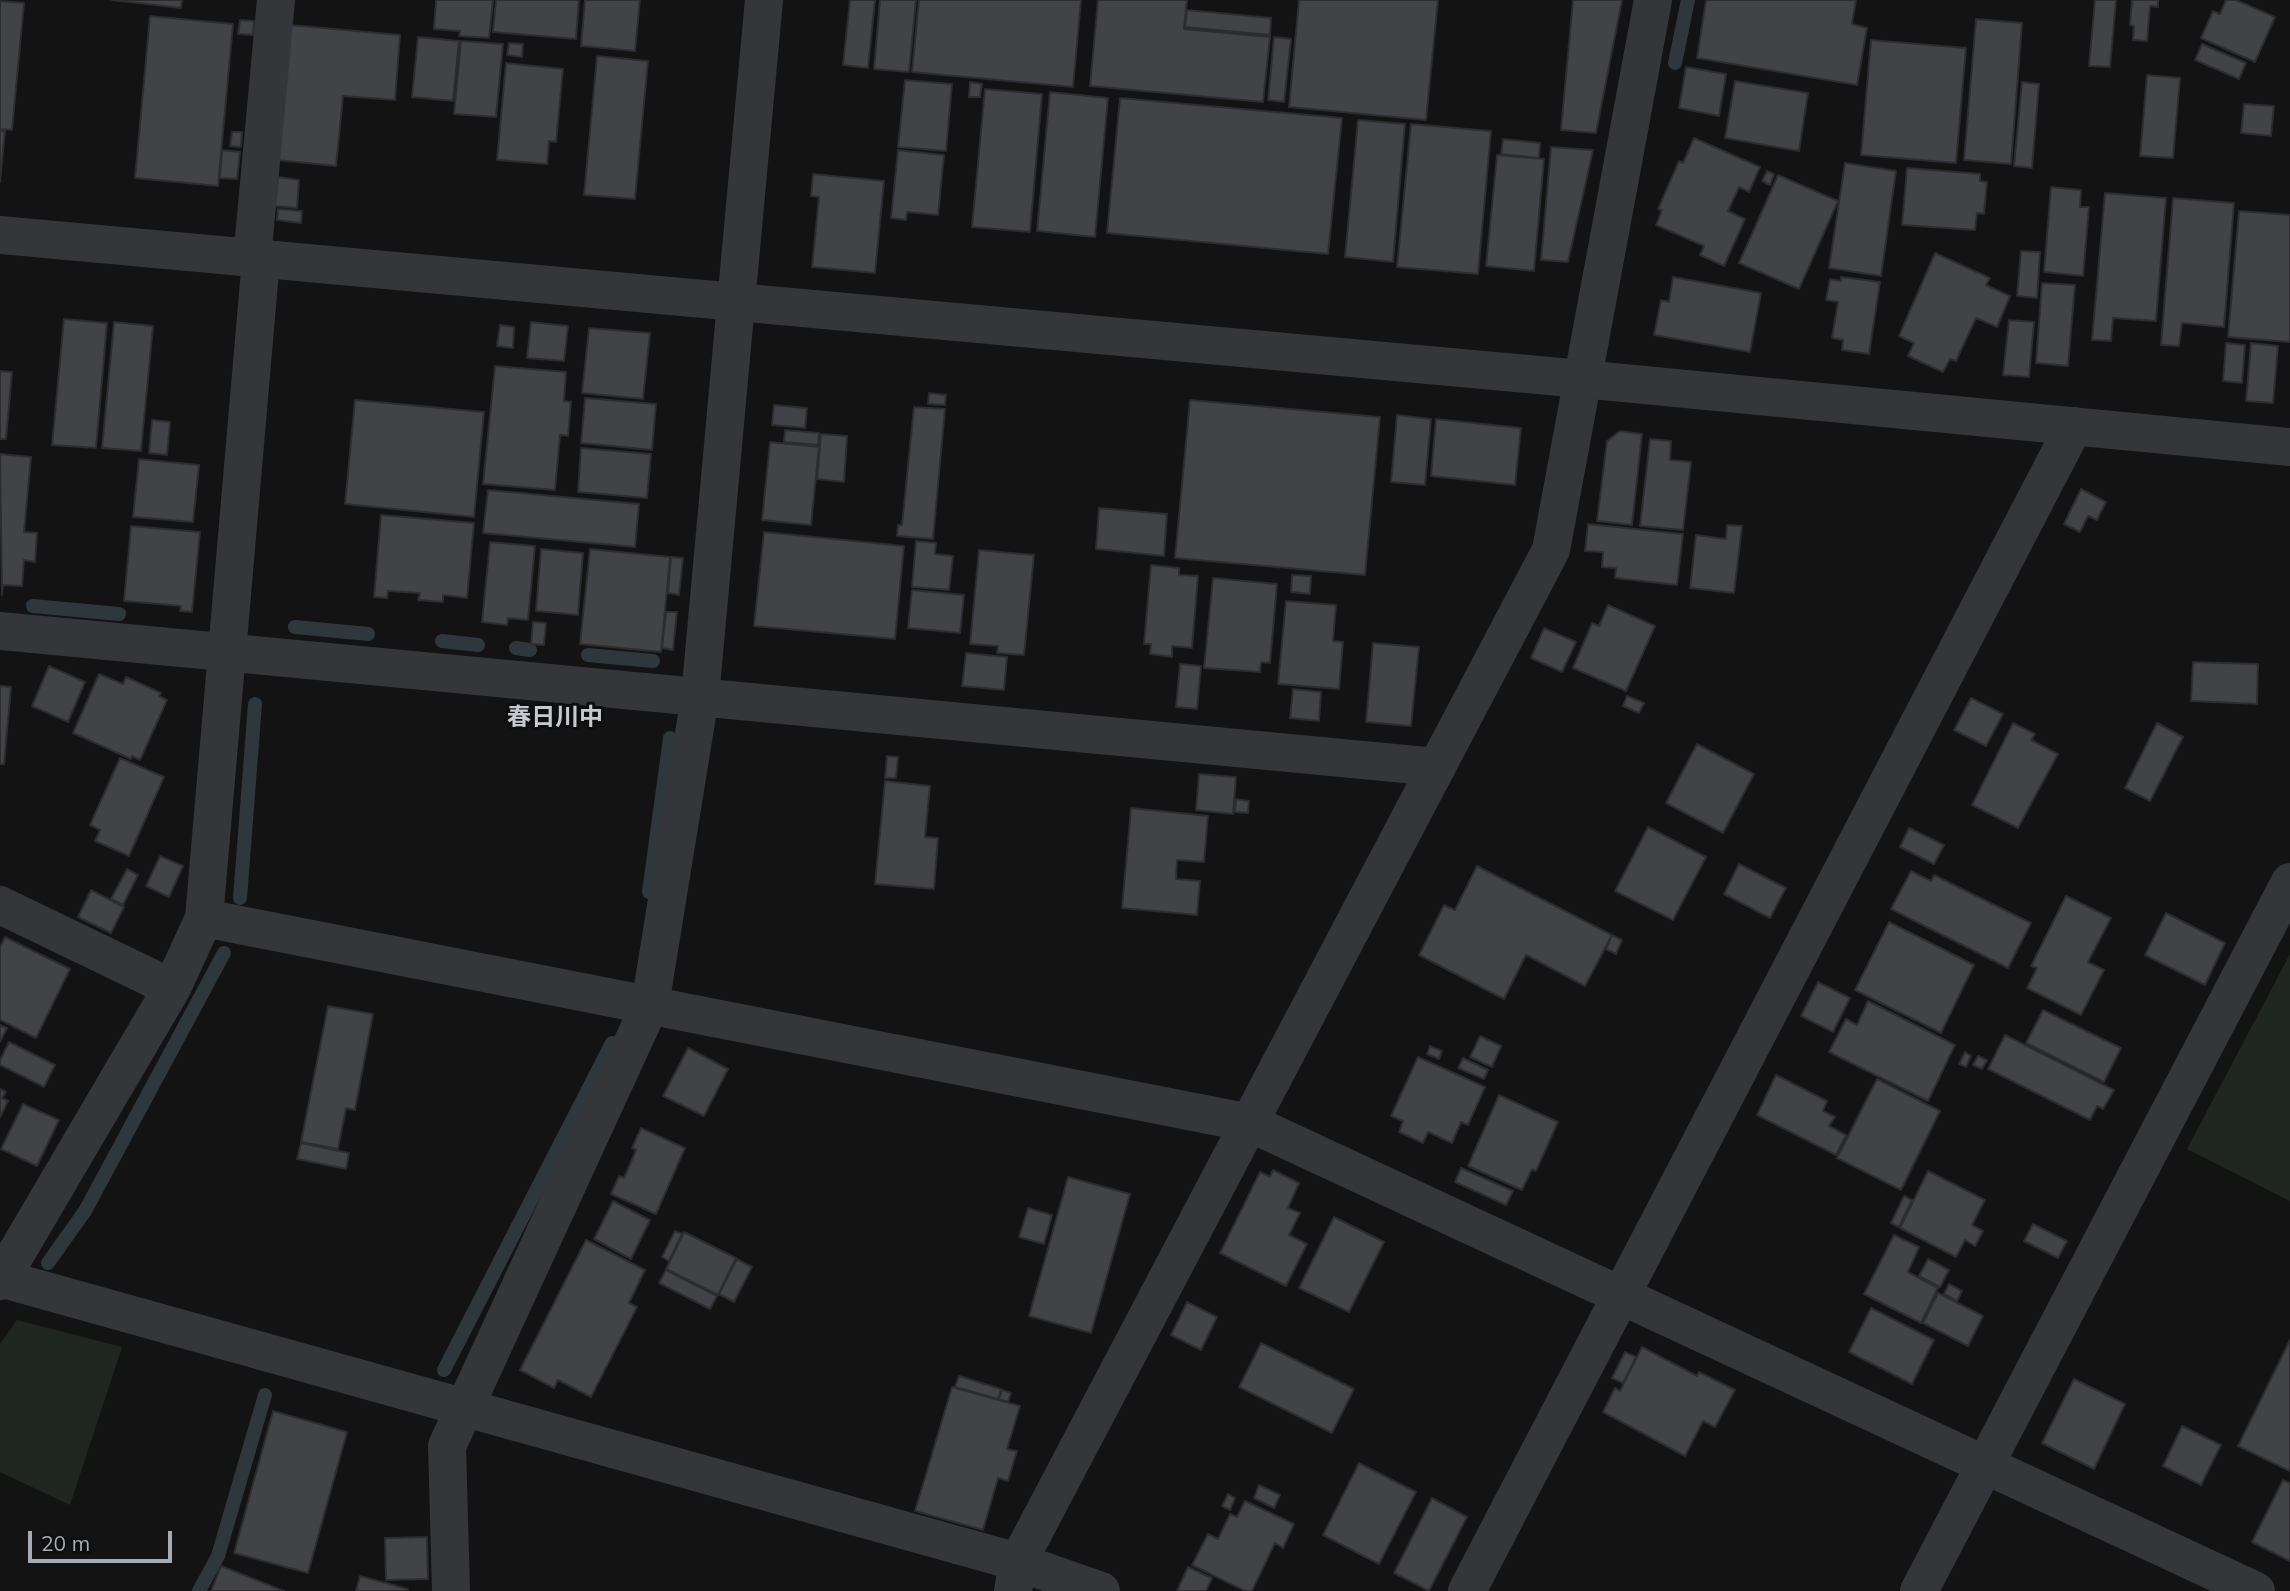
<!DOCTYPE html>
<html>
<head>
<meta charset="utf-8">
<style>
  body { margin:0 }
  #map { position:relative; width:2290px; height:1591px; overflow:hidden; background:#131314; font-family:Mulish,sans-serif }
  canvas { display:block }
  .scale { position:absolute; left:28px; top:1531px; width:144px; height:32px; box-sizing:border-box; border:4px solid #a6acb4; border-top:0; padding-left:9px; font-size:21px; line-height:24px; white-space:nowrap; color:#a6acb4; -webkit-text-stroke:5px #0e0e0f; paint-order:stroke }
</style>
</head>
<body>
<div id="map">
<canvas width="2290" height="1591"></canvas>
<div class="scale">20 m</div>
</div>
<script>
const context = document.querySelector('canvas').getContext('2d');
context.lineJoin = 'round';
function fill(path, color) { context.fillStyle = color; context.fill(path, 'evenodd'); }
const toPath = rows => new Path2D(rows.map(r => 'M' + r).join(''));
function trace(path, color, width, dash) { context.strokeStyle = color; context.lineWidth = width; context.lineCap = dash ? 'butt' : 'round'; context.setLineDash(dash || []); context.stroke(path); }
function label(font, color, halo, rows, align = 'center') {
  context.font = font + ' Mulish,"Noto Sans JP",sans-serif'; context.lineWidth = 6; context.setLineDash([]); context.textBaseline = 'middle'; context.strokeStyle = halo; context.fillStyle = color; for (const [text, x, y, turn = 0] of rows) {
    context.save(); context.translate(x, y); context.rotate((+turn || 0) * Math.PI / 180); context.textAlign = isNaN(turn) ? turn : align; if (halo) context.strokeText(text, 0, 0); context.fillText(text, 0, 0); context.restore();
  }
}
fill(toPath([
  [2290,954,2290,1201,2187,1149],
  [17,1320,122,1347,70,1505,0,1472,0,1344]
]), '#202720');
trace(toPath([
  [1675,63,1688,0],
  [33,606,119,614],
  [295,627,368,634],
  [442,641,478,645],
  [516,648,530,650],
  [588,655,653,661],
  [649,892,670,738],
  [240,898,255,704],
  [48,1263,85,1211,224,953],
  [444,1370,612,1043],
  [199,1591,218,1556,265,1395]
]), '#2d373c', 14);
const building = toPath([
  [112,0,182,0,181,8,112,0],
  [436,0,493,0,489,38,459,36,460,31,434,29,436,0],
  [496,0,579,0,576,39,493,32,496,0],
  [585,0,640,0,635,51,581,46,585,0],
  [850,0,875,0,868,68,843,65,850,0],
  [880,0,916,0,909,72,874,69,880,0],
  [919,0,1081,0,1073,87,912,72,919,0],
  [1098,0,1187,0,1184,29,1270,37,1263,102,1090,86,1098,0],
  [1299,0,1438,0,1426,120,1289,107,1299,0],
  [1573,0,1622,0,1596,133,1561,130,1573,0],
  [1706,0,1856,0,1852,24,1867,28,1857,85,1697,58,1706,0],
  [2095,0,2116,0,2110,67,2089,66,2095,0],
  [2132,0,2158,0,2158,7,2150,6,2147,41,2133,40,2134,26,2130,25,2132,0],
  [2226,0,2236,0,2275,17,2255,62,2201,38,2213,11,2220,14,2226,0],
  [0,1,24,3,12,130,0,129,0,1],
  [1187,10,1271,18,1270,35,1185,27,1187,10],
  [150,16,233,24,218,186,135,178,150,16],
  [1976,19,2022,23,2011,164,1964,160,1976,19],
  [240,20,254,21,253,35,238,34,240,20],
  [290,25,400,35,395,100,343,96,336,166,277,160,290,25],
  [418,37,459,41,453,101,412,97,418,37],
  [1274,37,1291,39,1284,102,1268,100,1274,37],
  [1871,40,1966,48,1956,163,1861,155,1871,40],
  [461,41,503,44,496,117,454,114,461,41],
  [509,43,523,44,522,57,507,55,509,43],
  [2202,44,2246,63,2239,79,2195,60,2202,44],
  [597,56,648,61,635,199,584,195,597,56],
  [506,63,563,69,556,142,549,141,547,164,497,160,506,63],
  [1686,67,1726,74,1719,116,1679,108,1686,67],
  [2147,75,2180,78,2173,158,2140,156,2147,75],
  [905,80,952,84,946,151,898,147,905,80],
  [1735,81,1808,93,1799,151,1725,138,1735,81],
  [970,82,982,84,980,97,969,97,970,82],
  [2022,82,2039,84,2032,168,2014,166,2022,82],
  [985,89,1042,94,1030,232,972,227,985,89],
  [1050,92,1108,98,1095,237,1037,231,1050,92],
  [1120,98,1342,118,1328,254,1107,233,1120,98],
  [2244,104,2274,106,2271,136,2241,133,2244,104],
  [1358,120,1405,124,1393,262,1345,257,1358,120],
  [1411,124,1491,131,1478,274,1397,267,1411,124],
  [0,131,5,131,0,182,0,131],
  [232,132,242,132,241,147,230,146,232,132],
  [1694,138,1760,167,1749,192,1739,187,1728,211,1745,219,1724,266,1700,255,1704,246,1656,225,1662,210,1658,209,1679,161,1683,163,1694,138],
  [1503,139,1540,143,1539,158,1501,154,1503,139],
  [1551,147,1593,150,1568,262,1541,260,1551,147],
  [222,150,240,152,237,179,220,178,222,150],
  [898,150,944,155,938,215,907,212,906,220,891,218,898,150],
  [1497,155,1544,159,1534,271,1486,266,1497,155],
  [1845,163,1896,171,1881,276,1829,268,1845,163],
  [1907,168,1980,174,1980,181,1987,182,1984,214,1977,213,1975,230,1902,225,1907,168],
  [1767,171,1774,174,1770,185,1762,181,1767,171],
  [813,174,884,181,875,273,812,267,819,197,811,196,813,174],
  [1778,175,1838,201,1799,289,1739,263,1778,175],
  [278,177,299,180,297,208,275,206,278,177],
  [2051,187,2081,190,2080,207,2089,207,2083,276,2044,272,2051,187],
  [2105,193,2166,198,2156,321,2113,318,2111,341,2092,340,2105,193],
  [2173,198,2234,203,2224,327,2182,323,2179,346,2161,345,2173,198],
  [278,209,302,211,301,223,277,220,278,209],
  [2239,211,2290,215,2290,342,2228,337,2239,211],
  [2021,251,2040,252,2037,298,2017,296,2021,251],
  [1935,253,1990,278,1986,285,2010,296,1997,327,1976,318,1956,361,1950,359,1943,372,1908,356,1914,343,1899,336,1935,253],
  [1673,277,1761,293,1750,352,1654,335,1661,300,1669,302,1673,277],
  [1841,277,1880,282,1869,354,1842,350,1843,340,1832,338,1838,302,1826,300,1830,279,1841,281,1841,277],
  [2042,283,2075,285,2068,366,2036,363,2042,283],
  [64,319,107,323,96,448,52,445,64,319],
  [2009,320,2034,322,2029,377,2003,375,2009,320],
  [114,322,153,326,141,451,102,448,114,322],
  [531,322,568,326,564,361,527,358,531,322],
  [500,325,514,327,513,348,497,346,500,325],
  [589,328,650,333,643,399,582,393,589,328],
  [2226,343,2245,345,2242,383,2223,381,2226,343],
  [2251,343,2278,346,2273,403,2246,401,2251,343],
  [495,366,566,372,564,401,571,402,568,436,560,435,555,490,483,484,495,366],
  [0,371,12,372,6,439,0,439,0,371],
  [929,393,946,395,945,405,928,404,929,393],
  [585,398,656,404,652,450,581,443,585,398],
  [355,400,484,412,474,517,345,504,355,400],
  [1190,400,1380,417,1365,575,1175,558,1190,400],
  [774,405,807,408,805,428,772,425,774,405],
  [914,407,945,409,933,539,897,536,898,525,902,525,914,407],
  [1397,415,1431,419,1425,485,1391,482,1397,415],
  [1436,419,1521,428,1515,485,1431,476,1436,419],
  [152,420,170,422,167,455,149,453,152,420],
  [785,430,819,433,818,445,784,442,785,430],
  [1620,431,1642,434,1632,525,1597,521,1607,441,1620,431],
  [821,434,847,436,844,482,817,479,821,434],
  [1650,439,1671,441,1670,460,1691,462,1683,530,1640,526,1650,439],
  [770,442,819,447,811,525,762,520,770,442],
  [581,448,651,454,647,498,578,492,581,448],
  [0,454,31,457,24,532,37,533,35,562,24,560,22,586,3,585,2,595,0,454],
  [139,459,199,465,193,522,133,517,139,459],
  [2081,489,2106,502,2097,520,2088,516,2080,532,2064,524,2081,489],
  [488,490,639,504,635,547,483,533,488,490],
  [1099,508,1167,514,1164,556,1096,549,1099,508],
  [381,515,474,523,467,598,443,595,443,602,418,600,420,593,388,591,387,598,374,597,381,515],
  [1588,524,1683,534,1677,585,1615,578,1616,568,1602,567,1603,552,1585,551,1588,524],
  [1727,525,1742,526,1734,593,1690,588,1696,535,1726,539,1727,525],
  [131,526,200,532,192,612,180,611,181,606,124,601,131,526],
  [764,532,904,546,895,639,754,626,764,532],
  [916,541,936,543,935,554,953,556,949,590,912,587,916,541],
  [490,542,535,546,528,620,508,618,507,625,482,622,490,542],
  [541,549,583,553,578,615,536,611,541,549],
  [590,549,670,557,661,652,580,644,590,549],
  [979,550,1034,555,1024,655,997,653,998,646,970,644,979,550],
  [671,557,683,558,679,595,668,593,671,557],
  [1151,565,1179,568,1179,575,1198,576,1192,648,1172,646,1172,657,1150,654,1151,644,1144,644,1151,565],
  [1292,575,1311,576,1310,594,1291,592,1292,575],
  [1213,578,1277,584,1270,663,1261,662,1260,672,1204,668,1213,578],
  [912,590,964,595,960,633,908,628,912,590],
  [1286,601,1336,605,1333,641,1343,642,1339,689,1278,684,1286,601],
  [1608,605,1655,626,1626,691,1573,668,1592,623,1599,626,1608,605],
  [666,612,677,612,673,650,662,648,666,612],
  [533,622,546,623,544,645,531,644,533,622],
  [1544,628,1576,642,1562,672,1531,658,1544,628],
  [1373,643,1419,647,1411,726,1366,722,1373,643],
  [966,653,1007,657,1004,690,962,686,966,653],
  [2193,662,2258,664,2257,704,2191,701,2193,662],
  [1180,664,1201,666,1197,709,1176,707,1180,664],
  [49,666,85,682,68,722,32,706,49,666],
  [99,674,123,684,126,677,161,693,159,696,167,700,140,760,132,756,131,759,73,733,99,674],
  [0,686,11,687,4,764,0,764,0,686],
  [1293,689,1321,692,1319,721,1290,718,1293,689],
  [1627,696,1644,703,1639,713,1623,706,1627,696],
  [1971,698,2003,714,1986,746,1954,730,1971,698],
  [2013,723,2035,734,2031,740,2058,754,2018,828,1972,805,2013,723],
  [2157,723,2183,737,2150,801,2125,788,2157,723],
  [1697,744,1754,774,1723,833,1666,803,1697,744],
  [887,756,898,757,896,778,885,778,887,756],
  [120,758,164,777,129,856,95,841,100,830,90,825,120,758],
  [1199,774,1236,777,1233,814,1196,810,1199,774],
  [885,781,930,786,925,837,938,838,934,889,875,884,885,781],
  [1236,799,1249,801,1248,813,1235,812,1236,799],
  [1131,808,1208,816,1204,862,1177,860,1176,879,1200,881,1197,915,1122,908,1131,808],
  [1648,827,1706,857,1673,920,1615,891,1648,827],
  [1909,828,1944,845,1934,864,1900,847,1909,828],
  [160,856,183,866,169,897,146,886,160,856],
  [1739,864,1786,888,1770,918,1724,894,1739,864],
  [1477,866,1612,935,1585,986,1526,955,1504,999,1419,955,1444,905,1455,910,1477,866],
  [127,869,138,875,123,905,111,899,127,869],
  [1911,871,1931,881,1934,875,2031,923,2008,968,1891,909,1911,871],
  [91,890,124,907,111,933,78,917,91,890],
  [2066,896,2111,918,2088,962,2104,970,2081,1015,2027,988,2037,968,2031,966,2066,896],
  [2166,913,2225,943,2205,985,2145,955,2166,913],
  [1889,922,1974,965,1941,1033,1855,990,1889,922],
  [1612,935,1622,940,1616,954,1606,949,1612,935],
  [5,937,70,969,36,1038,0,1020,0,947,5,937],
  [1818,982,1850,998,1833,1032,1801,1016,1818,982],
  [1868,1001,1955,1045,1928,1101,1829,1052,1846,1019,1857,1025,1868,1001],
  [328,1006,373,1014,355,1110,346,1108,338,1149,301,1142,328,1006],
  [2043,1010,2121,1048,2104,1082,2026,1043,2043,1010],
  [0,1025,7,1028,0,1042,0,1025],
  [2005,1035,2114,1090,2103,1109,2097,1106,2090,1120,1988,1069,2005,1035],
  [1480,1036,1501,1046,1492,1067,1470,1057,1480,1036],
  [9,1042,55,1065,44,1087,0,1065,0,1060,9,1042],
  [1430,1046,1442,1051,1439,1059,1427,1054,1430,1046],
  [688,1048,728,1069,704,1116,663,1096,688,1048],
  [1965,1052,1971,1056,1966,1067,1959,1064,1965,1052],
  [1978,1056,1987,1060,1982,1069,1973,1065,1978,1056],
  [1418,1057,1485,1087,1468,1125,1461,1122,1452,1143,1428,1132,1423,1143,1399,1132,1403,1121,1391,1116,1418,1057],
  [1463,1058,1488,1070,1484,1079,1458,1068,1463,1058],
  [1776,1075,1827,1101,1823,1111,1835,1117,1829,1126,1846,1135,1836,1155,1757,1115,1776,1075],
  [1877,1079,1940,1111,1901,1190,1837,1158,1877,1079],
  [0,1089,6,1092,2,1098,8,1101,0,1117,0,1089],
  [1499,1095,1558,1122,1536,1171,1532,1169,1522,1190,1468,1166,1499,1095],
  [23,1104,59,1120,37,1166,1,1149,23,1104],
  [641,1128,685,1148,656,1214,611,1194,619,1176,624,1178,636,1150,632,1148,641,1128],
  [301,1143,349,1153,346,1169,297,1159,301,1143],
  [1461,1168,1513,1191,1506,1205,1455,1182,1461,1168],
  [1273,1170,1299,1183,1288,1208,1300,1213,1289,1235,1307,1244,1286,1286,1220,1253,1260,1172,1270,1177,1273,1170],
  [1928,1171,1985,1200,1972,1225,1983,1231,1975,1246,1965,1240,1956,1257,1900,1228,1928,1171],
  [1068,1177,1130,1194,1091,1333,1029,1316,1068,1177],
  [1904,1196,1912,1200,1899,1227,1891,1223,1904,1196],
  [613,1201,650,1220,631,1259,594,1239,613,1201],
  [1028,1208,1052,1215,1044,1244,1019,1237,1028,1208],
  [1334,1217,1384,1242,1349,1312,1299,1288,1334,1217],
  [2033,1224,2067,1241,2058,1258,2024,1241,2033,1224],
  [675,1231,682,1234,669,1261,662,1257,675,1231],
  [684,1232,736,1258,718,1295,666,1269,684,1232],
  [1894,1235,1919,1247,1908,1272,1938,1288,1921,1323,1864,1294,1894,1235],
  [586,1240,645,1270,629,1303,637,1307,591,1397,558,1380,554,1388,520,1370,586,1240],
  [737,1259,752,1267,734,1302,719,1294,737,1259],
  [1928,1259,1949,1270,1940,1287,1919,1276,1928,1259],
  [666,1270,717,1296,710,1309,659,1283,666,1270],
  [1949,1284,1962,1291,1957,1301,1944,1294,1949,1284],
  [1938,1293,1983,1316,1968,1346,1923,1323,1938,1293],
  [1187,1302,1217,1317,1201,1350,1171,1335,1187,1302],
  [1871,1308,1934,1340,1912,1384,1849,1352,1871,1308],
  [2290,1340,2290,1471,2238,1446,2290,1340],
  [1261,1343,1354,1389,1332,1433,1239,1387,1261,1343],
  [1642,1347,1697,1376,1699,1372,1735,1390,1715,1427,1703,1421,1685,1456,1603,1412,1615,1388,1620,1391,1642,1347],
  [1625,1352,1636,1357,1623,1383,1612,1378,1625,1352],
  [959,1376,1001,1389,998,1399,955,1387,959,1376],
  [2074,1379,2125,1404,2094,1469,2042,1443,2074,1379],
  [952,1387,1020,1406,1007,1449,1017,1451,1008,1481,998,1478,983,1530,915,1511,952,1387],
  [1002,1390,1011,1393,1008,1402,999,1399,1002,1390],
  [273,1411,347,1432,308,1573,234,1553,273,1411],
  [2182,1426,2221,1445,2201,1485,2163,1466,2182,1426],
  [1359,1463,1416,1492,1379,1564,1323,1535,1359,1463],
  [2283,1480,2290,1483,2290,1561,2252,1542,2283,1480],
  [1259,1485,1280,1495,1274,1508,1254,1498,1259,1485],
  [1228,1494,1235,1498,1230,1510,1222,1506,1228,1494],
  [1432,1498,1467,1517,1429,1591,1394,1573,1432,1498],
  [1245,1501,1294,1524,1283,1548,1275,1543,1252,1591,1245,1591,1192,1565,1208,1534,1218,1539,1230,1514,1237,1517,1245,1501],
  [427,1537,428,1579,386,1580,385,1538,427,1537],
  [221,1566,284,1591,211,1591,221,1566],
  [1188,1567,1212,1578,1206,1591,1177,1591,1188,1567],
  [360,1576,408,1589,407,1591,356,1591,360,1576]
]);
fill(building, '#424347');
trace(building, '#2d2d30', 2);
trace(toPath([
  [252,259,276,0],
  [0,631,1437,767],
  [0,905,172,988],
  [204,918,1250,1123,2256,1591],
  [0,1278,1018,1562,1101,1591],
  [0,1281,172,988,204,918,261,259],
  [451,1591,447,1446,650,1005,700,697,736,303],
  [1013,1591,1018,1562,1551,550,1653,0],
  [1467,1591,2074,426],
  [1919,1591,2290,882]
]), '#343639', 38);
trace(toPath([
  [0,235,1582,379,2290,447],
  [736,303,764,0]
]), '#343639', 38);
label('bold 24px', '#c6cad0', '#0e0e0f', [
  ["春日川中",555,718]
]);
</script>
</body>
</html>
